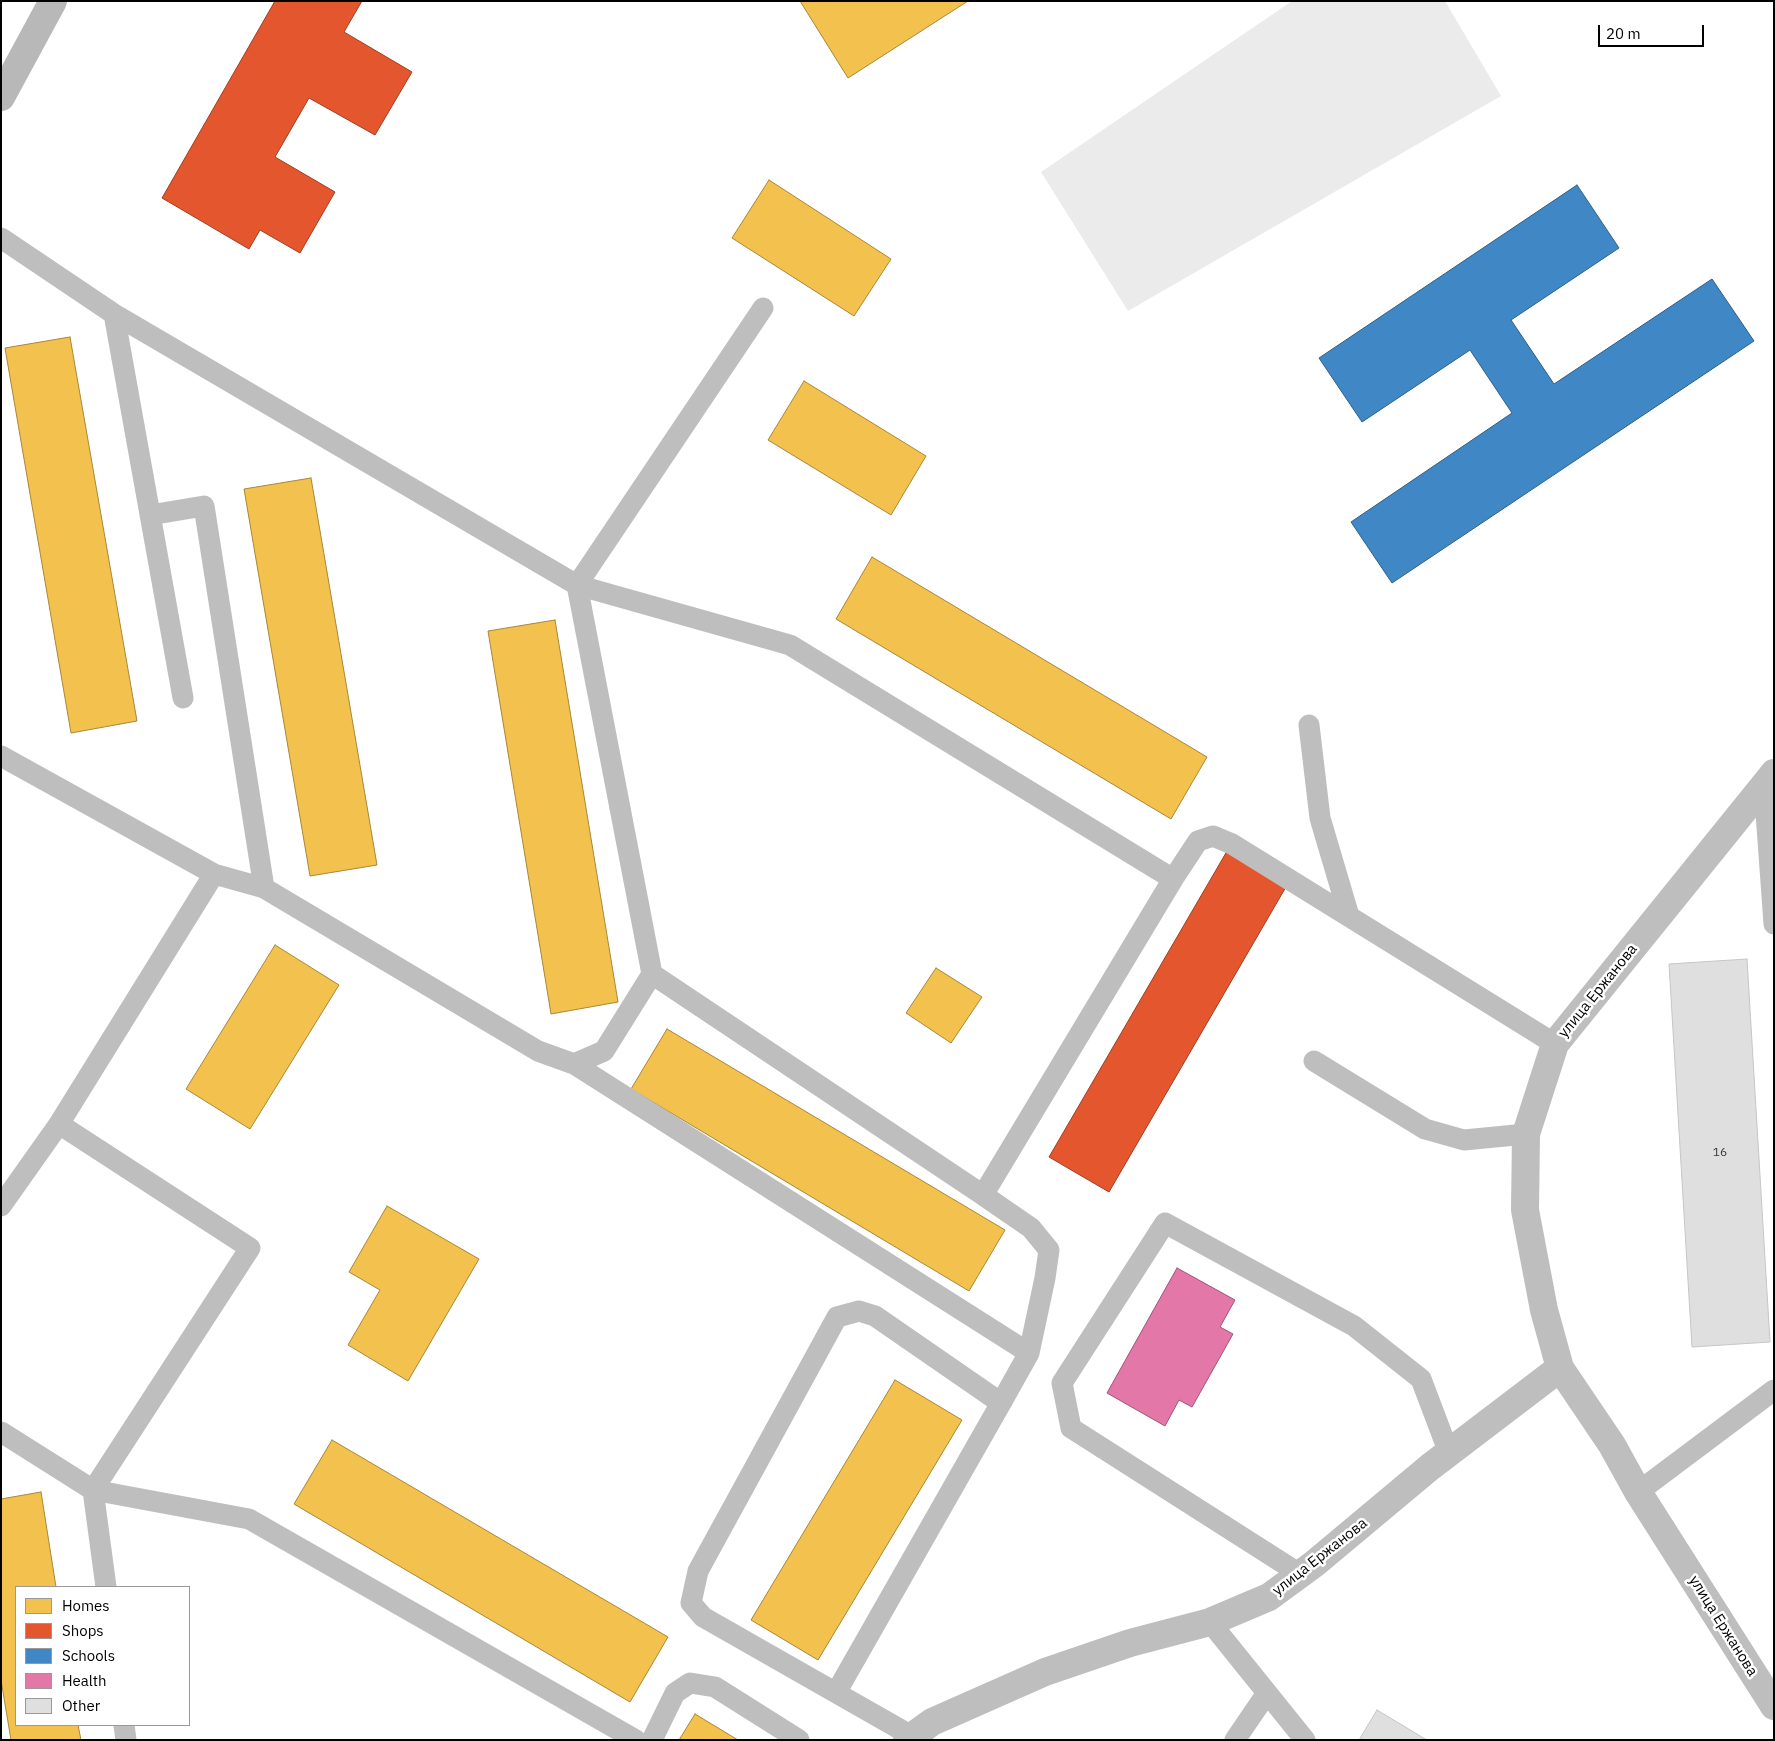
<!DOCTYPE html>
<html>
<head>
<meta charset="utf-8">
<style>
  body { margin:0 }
  #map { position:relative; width:1775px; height:1741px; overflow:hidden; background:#fff; font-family:"IBM Plex Sans",sans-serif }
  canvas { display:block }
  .frame { position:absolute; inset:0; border:2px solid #000; pointer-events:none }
  .legend { position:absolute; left:15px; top:1586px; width:175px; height:140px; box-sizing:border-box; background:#fff; border:1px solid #999; margin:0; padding:6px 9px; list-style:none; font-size:15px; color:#000 }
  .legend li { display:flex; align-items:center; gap:10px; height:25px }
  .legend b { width:25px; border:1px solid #999 }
  .scale { position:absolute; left:1598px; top:25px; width:106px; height:22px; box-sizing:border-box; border:2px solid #000; border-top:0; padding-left:6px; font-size:15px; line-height:18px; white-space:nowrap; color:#000; -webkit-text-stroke:4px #fff; paint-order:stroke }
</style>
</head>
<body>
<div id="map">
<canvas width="1775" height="1741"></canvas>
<div class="frame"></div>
<ul class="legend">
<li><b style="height:14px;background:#f2c14e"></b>Homes</li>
<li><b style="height:14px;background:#e4572e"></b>Shops</li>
<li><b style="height:14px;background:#3f88c5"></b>Schools</li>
<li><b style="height:14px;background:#e377a8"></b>Health</li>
<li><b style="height:14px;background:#dfdfdf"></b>Other</li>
</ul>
<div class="scale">20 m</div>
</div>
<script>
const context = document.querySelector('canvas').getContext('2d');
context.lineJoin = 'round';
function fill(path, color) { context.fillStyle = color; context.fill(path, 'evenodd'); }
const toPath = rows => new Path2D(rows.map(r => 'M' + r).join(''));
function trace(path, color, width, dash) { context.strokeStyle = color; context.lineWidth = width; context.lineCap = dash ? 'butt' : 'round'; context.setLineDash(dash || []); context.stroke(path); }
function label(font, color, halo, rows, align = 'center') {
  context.font = font + ' "IBM Plex Sans",sans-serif'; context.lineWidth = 5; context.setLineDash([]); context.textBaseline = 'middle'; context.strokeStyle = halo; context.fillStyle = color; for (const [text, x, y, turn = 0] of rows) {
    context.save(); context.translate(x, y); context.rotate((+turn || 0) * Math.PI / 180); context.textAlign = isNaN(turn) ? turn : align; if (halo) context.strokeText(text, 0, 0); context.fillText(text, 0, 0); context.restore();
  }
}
fill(toPath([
  [1292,1,1445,1,1501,96,1128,311,1041,172]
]), '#ebebeb');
const homes = toPath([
  [800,1,968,1,848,78,800,1],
  [769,180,891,259,854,316,732,238,769,180],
  [70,337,137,721,71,733,5,348,70,337],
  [804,381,926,456,891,515,768,440,804,381],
  [311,478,377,865,310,876,244,489,311,478],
  [872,557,1207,757,1171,819,836,619,872,557],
  [555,620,618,1002,551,1014,488,631,555,620],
  [275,945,339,985,250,1129,186,1089,275,945],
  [936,968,982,997,951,1043,906,1013,936,968],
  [667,1029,1005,1230,969,1291,631,1089,667,1029],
  [387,1206,479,1259,408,1381,348,1345,380,1290,349,1272,387,1206],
  [895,1380,962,1420,818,1660,751,1620,895,1380],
  [332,1440,668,1637,630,1702,294,1504,332,1440],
  [41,1492,56,1587,16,1587,16,1725,78,1725,81,1740,11,1740,1,1680,1,1499,41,1492],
  [695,1714,738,1740,679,1740,695,1714]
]);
fill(homes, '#f2c14e');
trace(homes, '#a98737', 1);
const shops = toPath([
  [275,1,362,1,344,32,412,72,375,135,309,98,275,157,335,192,300,253,260,230,249,249,162,198,275,1],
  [1230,846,1290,880,1109,1192,1049,1157,1230,846]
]);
fill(shops, '#e4572e');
trace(shops, '#a03d20', 1);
const schools = toPath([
  [1577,185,1619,248,1511,320,1554,384,1712,279,1754,341,1392,583,1351,522,1512,413,1470,350,1362,422,1319,358,1577,185]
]);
fill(schools, '#3f88c5');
trace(schools, '#2c5f8a', 1);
const health = toPath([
  [1177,1268,1235,1300,1220,1327,1233,1334,1192,1407,1179,1400,1165,1426,1107,1393,1177,1268]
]);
fill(health, '#e377a8');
trace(health, '#9f5376', 1);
const building = toPath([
  [1747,959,1770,1342,1692,1347,1669,964,1747,959],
  [1377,1710,1427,1740,1359,1740,1377,1710]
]);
fill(building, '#dfdfdf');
trace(building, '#c6c6c6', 1);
trace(toPath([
  [1,238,114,314,577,585,790,645,1173,879,983,1195,652,974,577,585,763,308],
  [114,314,183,698],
  [150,515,204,506,264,888],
  [1309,725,1320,818,1349,916],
  [1,756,214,874,264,888,538,1051,574,1064,604,1051,652,974],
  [1764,785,1774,924],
  [1173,879,1198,841,1213,836,1232,844,1555,1044],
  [1314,1061,1425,1129,1464,1140,1526,1134],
  [574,1064,1029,1353],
  [59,1124,250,1248,93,1490,249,1519,636,1740],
  [1,1206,59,1124,214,874],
  [1,1432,93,1490,106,1587],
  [1638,1492,1774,1390],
  [1300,1574,1071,1428,1062,1383,1165,1223,1354,1326,1421,1379,1449,1453],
  [1210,1622,1305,1740],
  [837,1691,1001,1403],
  [124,1725,126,1740],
  [912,1736,703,1617,691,1603,698,1571,837,1317,859,1311,875,1316,1001,1403,1029,1353,1045,1278,1049,1250,1031,1228,983,1195],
  [652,1740,675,1693,690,1683,715,1687,799,1740],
  [1235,1740,1267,1693]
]), '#bebebe', 21);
trace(toPath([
  [1774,773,1555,1044,1526,1134,1525,1210,1544,1310,1560,1368,1612,1445,1638,1492,1774,1706],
  [907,1740,932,1722,1045,1672,1130,1643,1210,1622,1269,1597,1314,1564,1430,1467,1560,1368]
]), '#bebebe', 28);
trace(toPath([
  [1,97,53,1]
]), '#b8b8b8', 28);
label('12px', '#383838', null, [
  ["16",1720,1153]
]);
label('15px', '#000', '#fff', [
  ["улица Ержанова",1598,991,-51],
  ["улица Ержанова",1320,1557,-38],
  ["улица Ержанова",1723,1626,58]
]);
</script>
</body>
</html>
